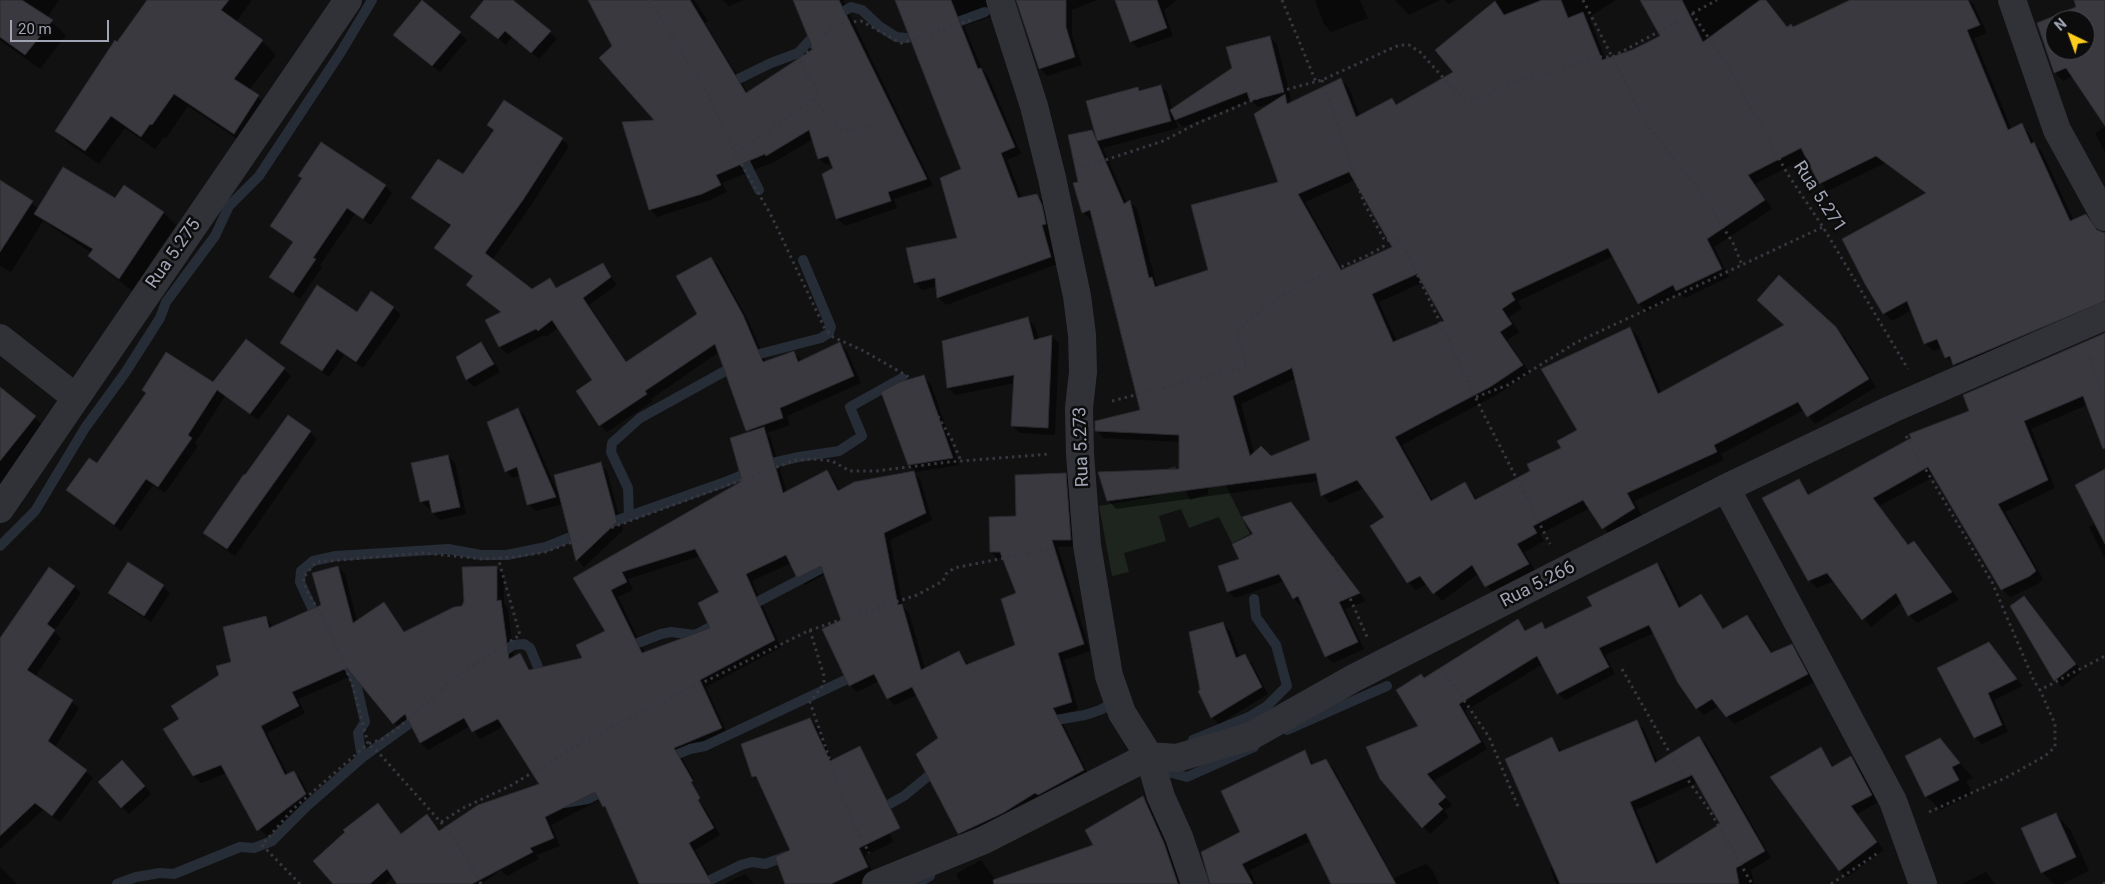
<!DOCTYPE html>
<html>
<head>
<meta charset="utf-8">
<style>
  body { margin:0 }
  #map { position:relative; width:2105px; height:884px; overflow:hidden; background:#111112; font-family:Roboto,sans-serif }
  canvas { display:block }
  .north { position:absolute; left:2045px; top:10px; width:50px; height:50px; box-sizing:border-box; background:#0c0c0d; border:1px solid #474950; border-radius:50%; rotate:318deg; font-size:14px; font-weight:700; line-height:20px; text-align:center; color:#a0a4b5 }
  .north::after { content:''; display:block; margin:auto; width:18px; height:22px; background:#ffcd1c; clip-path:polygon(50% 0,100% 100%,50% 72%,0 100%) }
  .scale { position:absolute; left:10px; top:20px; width:99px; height:22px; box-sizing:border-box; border:2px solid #a0a4b5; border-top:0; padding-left:6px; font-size:15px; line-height:18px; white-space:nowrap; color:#a0a4b5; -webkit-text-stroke:4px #0c0c0d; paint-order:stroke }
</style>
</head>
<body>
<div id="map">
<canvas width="2105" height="884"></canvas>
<div class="north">N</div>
<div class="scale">20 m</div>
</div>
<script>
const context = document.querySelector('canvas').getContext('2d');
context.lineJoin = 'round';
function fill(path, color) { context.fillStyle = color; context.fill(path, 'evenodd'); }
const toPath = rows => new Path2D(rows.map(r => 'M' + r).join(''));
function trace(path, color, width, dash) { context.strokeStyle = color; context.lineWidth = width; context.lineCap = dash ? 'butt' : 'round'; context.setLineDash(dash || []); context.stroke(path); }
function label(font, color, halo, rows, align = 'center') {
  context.font = font + ' Roboto,sans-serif'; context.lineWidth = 5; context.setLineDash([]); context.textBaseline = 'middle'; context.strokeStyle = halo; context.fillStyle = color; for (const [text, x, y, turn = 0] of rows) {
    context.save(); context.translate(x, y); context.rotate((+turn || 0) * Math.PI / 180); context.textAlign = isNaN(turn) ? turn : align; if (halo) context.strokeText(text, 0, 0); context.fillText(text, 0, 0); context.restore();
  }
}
fill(toPath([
  [1175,466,1190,500,1208,494,1208,489,1224,482,1250,534,1232,543,1219,517,1189,528,1181,509,1159,516,1166,541,1124,553,1129,572,1112,576,1099,506,1153,497,1148,476]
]), '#1d251e');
fill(toPath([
  [0,0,59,0,47,18,66,35,40,69,0,40],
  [148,0,252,0,236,22,262,41,276,55,249,90,272,110,248,146,188,106,166,138,164,137,155,149,125,128,99,164,70,144,56,131],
  [486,0,511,0,557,39,539,59,512,37,506,45,471,17],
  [590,0,694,0,708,21,705,23,748,93,814,49,795,0,843,0,933,186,894,199,897,208,845,226,838,219,824,174,835,169,832,163,826,165,819,158,813,139,774,162,722,183,727,192,710,200,657,217,650,209,657,121,614,46],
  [723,0,744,0,729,6],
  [950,0,994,0,993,16,964,26,982,69,988,76,1021,154,1007,160,1022,198,1036,195,1044,202,1052,231,1049,232,1057,264,946,305,939,298,937,286,922,290,915,282,959,239,963,169],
  [1018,0,1097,0,1072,10,1072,35,1082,65,1047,76,1040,68],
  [1117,0,1177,0,1164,10,1173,36,1138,48,1131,41],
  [1315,0,1360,0,1368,18,1331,32,1324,24],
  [1395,0,1440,0,1409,15],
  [1445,0,1456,0,1448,4],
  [1498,0,1616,0,1589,17,1606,60,1633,51,1662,36,1641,0,1767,0,1788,28,1793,28,1853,0,1969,0,1974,5,1987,33,1974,38,2012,130,2021,125,2029,133,2035,145,2042,152,2074,221,2085,216,2093,224,2105,249,2105,310,1962,373,1946,357,1942,348,1933,351,1925,343,1912,310,1892,321,1884,313,1926,194,1885,163,1828,191,1821,183,1807,157,1755,184,1772,209,1714,247,1729,277,1685,298,1680,293,1647,312,1639,304,1614,256,1518,301,1522,309,1509,317,1519,332,1507,340,1530,373,1498,394,1402,445,1433,501,1465,483,1478,500,1532,472,1563,449,1579,430,1630,328,1638,336,1661,393,1835,328,1844,336,1876,387,1815,424,1804,410,1721,454,1724,460,1634,501,1642,516,1610,536,1590,508,1540,534,1544,541,1524,552,1536,572,1494,594,1478,574,1442,601,1427,584,1416,590,1408,582,1386,517,1364,488,1330,503,1322,495,1319,481,1116,509,1108,500,1180,470,1180,442,1104,438,1096,430,1142,410,1094,219,1091,220,1083,212,1080,182,1092,132,1097,137,1138,89,1141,92,1161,86,1168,93,1172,110,1233,69,1270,37,1277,44,1291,99,1289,99,1292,103,1341,80,1349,88,1360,116,1392,99,1398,105,1455,72,1437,50],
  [1251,100,1258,107,1272,103,1280,183,1210,271,1160,287,1156,283,1137,209,1129,201,1127,203,1103,148,1178,128,1175,119,1183,127],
  [1355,180,1394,248,1343,270,1305,202],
  [1423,282,1446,322,1397,342,1379,302],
  [1296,378,1312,441,1271,457,1254,453,1241,404],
  [2075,0,2105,0,2105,124,2073,76,2063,81,2055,73,2038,24,2078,8],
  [2055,20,2085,20,2085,50,2055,50],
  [460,33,467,40,440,72,402,42],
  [488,125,562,139,569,146,530,207,492,260,532,291,549,279,558,289,602,265,617,285,589,305,627,362,698,314,711,258,718,265,750,324,766,362,794,353,802,361,840,344,847,351,861,383,787,416,790,425,767,433,770,436,787,493,827,472,834,479,840,491,913,472,920,479,932,520,890,540,903,607,909,613,925,669,959,652,969,665,1016,646,1017,594,1004,558,998,559,991,552,1018,517,1065,475,1072,482,1077,546,1058,547,1090,651,1064,660,1078,709,1059,715,1090,778,966,840,959,833,940,738,917,695,895,705,888,698,879,681,857,692,850,685,842,621,825,574,805,585,798,578,791,563,752,581,781,647,706,687,728,735,680,755,694,779,616,820,601,799,551,825,560,846,536,855,539,859,507,876,501,870,481,884,399,884,393,877,385,884,335,884,378,805,402,835,427,816,441,832,541,785,504,726,480,739,470,726,428,750,421,743,410,722,401,730,354,675,298,699,305,713,267,733,288,775,293,772,301,779,312,802,267,836,260,829,227,773,201,783,194,776,181,719,232,663,266,618,274,628,322,606,338,567,345,574,357,621,384,603,406,633,463,607,496,568,504,575,504,604,508,609,514,658,520,655,532,671,584,659,607,631,575,578,743,482,750,433,719,352,651,399,653,401,607,432,600,425,594,381,558,328,546,337,544,335,507,354,500,347,487,321,502,313,468,285,474,277,436,248,451,227,413,198,463,176,494,131],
  [700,556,721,593,712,629,645,653,618,597,633,590,628,579],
  [2105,127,2105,152,2095,133],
  [0,181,39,209,115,200,124,187,164,213,176,225,132,291,103,268,90,256,92,253,43,221,11,272,0,266],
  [385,186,392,193,371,225,355,214,320,265,322,267,300,299,270,277,293,243,272,226],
  [394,308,401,315,363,368,344,355,329,377,282,343],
  [1028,319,1035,326,1039,340,1052,336,1059,343,1055,435,1020,433,1013,426,1015,383,956,395,948,388],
  [2105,334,2105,416,2087,405,2031,429,2055,488,2005,512,2043,579,2038,584,2010,597,2002,589,1935,476,1879,506,1909,546,1914,542,1922,550,1959,600,1917,623,1909,615,1902,602,1871,627,1834,581,1817,588,1809,580,1799,480,1810,495,1970,411],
  [481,344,488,351,500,372,474,387,467,380,458,357],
  [284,369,291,376,258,420,225,396,195,443,198,446,165,493,153,485,121,531,67,490,97,465,214,383],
  [923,377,931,384,959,465,916,472,909,464],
  [0,388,49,431,0,488],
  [518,409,525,416,559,496,600,464,607,471,623,530,584,567,578,560,563,504,536,511,528,504,521,475,513,478,506,471],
  [310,432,317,439,235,556,212,540,205,533,246,477],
  [448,456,455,463,466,514,440,520,433,513,432,507,428,508,421,501],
  [1291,503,1366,601,1345,609,1364,649,1333,663,1326,656,1303,604,1301,606,1294,598,1284,581,1235,598,1228,591,1241,560,1255,535],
  [1284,571,1285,573,1230,592,1230,589],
  [2105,518,2105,559,2089,527],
  [1657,564,1664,571,1682,608,1701,596,1725,630,1747,616,1754,623,1773,654,1791,645,1798,653,1814,682,1734,724,1719,706,1704,715,1697,708,1679,682,1654,633,1605,655,1615,674,1565,700,1558,693,1543,664,1465,711,1487,749,1432,782,1452,805,1444,811,1449,817,1430,834,1381,778,1420,726,1424,679,1518,621,1527,631,1542,623,1547,629,1594,606],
  [74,586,81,593,54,631,61,638,35,677,79,708,55,747,93,778,60,822,43,810,0,849,0,640],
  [163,586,170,593,151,622,116,600,109,593],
  [2031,605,2082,671,2062,687,2055,680],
  [1223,624,1230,631,1240,658,1244,655,1251,662,1268,694,1219,724,1212,717,1202,691],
  [1989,644,2023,686,1994,700,2008,732,1982,744,1975,737],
  [810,720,817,727,833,761,863,756,893,842,865,856,874,874,869,884,786,884,792,850,761,784,754,777],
  [1637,722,1644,729,1658,763,1699,737,1706,744,1771,858,1751,870,1754,884,1556,884,1550,868,1554,866,1552,739,1562,752],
  [1698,782,1722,825,1659,863,1636,810],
  [1939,739,1973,778,1966,781,1973,794,1941,810,1926,796],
  [1821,748,1834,767,1851,758,1858,765,1878,802,1857,814,1884,850,1847,877,1840,870],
  [1305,752,1314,765,1326,761,1333,768,1394,878,1426,864,1433,871,1439,884,1332,884,1311,841,1250,870,1256,884,1211,884,1242,833],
  [129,768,151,794,129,814,122,807],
  [1143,798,1150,804,1171,851,1182,884,961,884,956,874,981,860,996,881,1095,845],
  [697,800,704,807,720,835,695,850,714,884,640,884],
  [2055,814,2070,829,2089,871,2062,884,2054,884,2042,872],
  [0,867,17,884,0,884],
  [1986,872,1995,884,1962,884],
  [745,874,754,884,724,884]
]), '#0007');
trace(toPath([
  [834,17,851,7,862,10,879,26,896,37,907,38,921,34],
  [947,26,985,12],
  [726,85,771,63,798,53,819,30],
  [740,152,759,190],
  [748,357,821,338,829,333,831,327,803,260],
  [629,516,628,488,611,452,612,443,640,418,736,365],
  [604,525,728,481,772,463,799,457,839,451,862,436,850,407,902,378],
  [0,546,35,511,85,428,125,373,160,318,166,302,215,236,229,206,259,176,341,52,372,0],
  [748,607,820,569],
  [318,621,300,582,301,571,313,561,336,556,448,549,481,555,507,555,546,547,581,533],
  [625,648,661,634,671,632,695,635,722,621],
  [498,656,513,645,524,644,530,648,543,679],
  [347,664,355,679,365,722,358,733,362,758],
  [1045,722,1085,715,1100,710,1117,701],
  [1287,730,1387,686],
  [1193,740,1249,717,1267,706,1287,686,1276,645,1256,617,1254,599],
  [666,759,690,749,705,746,858,674],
  [1157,769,1187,777,1254,747],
  [564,803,588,799,609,788],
  [877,811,904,796,938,768],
  [117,884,136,877,160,873,174,874,240,847,254,848,272,841,307,806,363,757,420,716],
  [702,884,741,865,752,862,765,864,787,856],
  [916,884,930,876]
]), '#262d37', 10);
const building = toPath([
  [0,0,22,0,53,20,25,55,0,37,0,0],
  [147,0,229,0,221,10,263,40,234,79,259,95,234,134,174,94,152,125,150,124,141,137,111,116,85,151,55,131,115,40,117,42,147,0],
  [422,0,461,32,432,66,393,35,422,0],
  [484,0,513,0,551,31,531,53,505,31,498,39,470,17,484,0],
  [588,0,690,0,746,93,813,49,793,0,839,0,927,179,888,192,891,201,836,219,822,174,833,168,828,156,818,159,809,130,766,156,765,154,716,175,721,185,702,194,649,210,622,122,654,120,599,58,612,46,588,0],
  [895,0,951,0,978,69,981,68,1015,147,1001,153,1018,198,1037,194,1042,205,1046,224,1042,225,1051,257,937,298,935,278,914,283,906,248,957,238,940,178,961,169,895,0],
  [1016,0,1066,0,1066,27,1075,57,1039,69,1016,0],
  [1115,0,1157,0,1167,28,1130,42,1115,0],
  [1542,0,1561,0,1568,18,1583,12,1602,60,1632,50,1660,36,1640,0,1682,0,1703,42,1760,0,1766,0,1787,27,1791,24,1793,27,1850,0,1968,0,1980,25,1967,30,2008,130,2022,123,2031,144,2034,142,2070,221,2086,214,2097,230,2105,233,2105,301,1953,365,1950,356,1945,358,1937,339,1924,344,1907,301,1883,314,1865,284,1842,239,1926,193,1876,156,1819,184,1801,148,1748,175,1765,200,1707,239,1722,269,1676,291,1673,285,1638,304,1608,248,1511,293,1515,300,1502,309,1512,324,1500,332,1523,365,1490,387,1395,437,1431,501,1465,482,1475,500,1530,471,1527,464,1561,448,1557,441,1577,430,1541,369,1630,327,1658,394,1784,325,1757,300,1779,275,1836,327,1869,379,1807,417,1798,402,1714,445,1717,452,1627,493,1635,508,1602,529,1583,500,1533,526,1537,533,1517,544,1529,564,1485,587,1472,565,1433,594,1420,576,1407,583,1370,526,1384,517,1357,480,1321,496,1316,473,1107,501,1098,472,1179,469,1179,435,1095,431,1095,421,1140,410,1090,210,1082,213,1073,183,1078,182,1068,135,1092,130,1124,204,1130,200,1149,278,1152,277,1155,287,1208,270,1191,205,1278,182,1254,114,1285,94,1287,104,1341,78,1356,117,1392,98,1396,105,1453,72,1435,50,1495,1,1504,15,1542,0],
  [1349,172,1392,247,1341,270,1298,194,1349,172],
  [1417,274,1444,321,1393,342,1372,294,1417,274],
  [1292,368,1310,440,1271,456,1261,446,1250,456,1233,396,1292,368],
  [2074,0,2105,0,2105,126,2066,68,2054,73,2037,23,2076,7,2074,0],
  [2055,20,2085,20,2085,50,2055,50,2055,20],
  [1270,36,1284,92,1250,101,1247,92,1175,120,1170,110,1232,68,1226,47,1270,36],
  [1161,85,1171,121,1097,141,1086,101,1138,87,1139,91,1161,85],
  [504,100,563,138,523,200,485,253,532,289,550,278,556,288,603,263,611,277,583,298,626,362,697,314,676,276,711,257,743,315,763,362,794,351,798,362,840,342,854,376,780,408,783,418,746,431,715,344,645,391,647,394,599,426,576,391,592,380,552,320,538,331,536,329,499,347,485,320,501,312,466,285,473,276,434,248,451,225,411,198,438,159,463,174,494,130,487,125,504,100],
  [321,142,386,185,363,219,347,208,313,258,316,259,293,293,269,277,293,242,270,226,302,178,298,176,321,142],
  [63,167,115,198,124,185,164,212,119,279,88,256,93,249,34,214,63,167],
  [0,180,33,201,0,252,0,180],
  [317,285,357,312,371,291,394,307,356,362,337,349,322,371,280,343,317,285],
  [1028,317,1034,340,1052,335,1048,428,1011,426,1014,375,947,388,942,341,1028,317],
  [2105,333,2105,448,2103,449,2083,396,2024,421,2048,480,1998,504,2036,571,2030,576,2001,590,1928,467,1873,498,1908,545,1914,541,1952,592,1908,616,1896,593,1862,620,1827,573,1808,581,1762,498,1799,479,1808,495,1911,438,1909,434,1969,411,1963,395,2105,333],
  [246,339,285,368,250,414,217,390,188,435,192,438,158,487,146,479,114,525,66,490,89,458,97,463,146,393,142,390,166,352,213,382,246,339],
  [481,342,494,364,466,380,456,357,481,342],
  [924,375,953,458,908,465,881,392,900,382,924,375],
  [0,387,36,416,0,461,0,387],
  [518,408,556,497,527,505,517,467,505,472,487,422,518,408],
  [288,415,311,431,227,549,203,533,244,474,245,475,288,415],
  [764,427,783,493,827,470,838,491,854,482,914,471,926,513,884,533,898,605,902,604,921,670,959,651,966,665,1015,645,1001,599,1016,593,1000,552,990,552,989,517,1016,516,1015,475,1066,473,1071,540,1052,540,1084,644,1058,653,1072,702,1053,708,1084,770,1038,795,1035,793,1003,813,958,834,916,754,938,738,912,687,887,699,874,674,849,686,822,629,841,620,821,566,797,578,786,555,746,574,775,640,700,680,722,728,674,748,693,781,691,782,700,798,698,800,714,828,689,843,712,884,639,884,605,806,603,807,595,792,545,817,554,838,530,848,533,852,472,884,397,884,387,869,370,884,333,884,313,861,345,832,343,830,378,803,401,834,427,814,439,831,478,805,539,784,498,719,472,732,464,718,420,743,405,714,393,724,347,668,292,692,299,706,261,726,285,775,294,771,306,794,257,831,221,765,193,776,163,729,179,719,171,706,219,675,216,666,231,662,223,627,266,616,269,628,321,605,312,573,338,566,353,623,384,602,404,632,454,607,462,606,464,601,462,567,497,566,497,601,501,600,509,659,520,653,529,670,582,658,576,645,605,631,573,578,742,481,730,438,764,427],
  [695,549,719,592,698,603,710,628,642,653,611,590,627,582,622,572,695,549],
  [448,455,460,507,432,513,429,500,420,502,411,463,448,455],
  [601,462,617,522,576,561,554,475,601,462],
  [2105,469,2105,544,2075,485,2105,469],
  [1291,502,1360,593,1339,602,1358,642,1325,657,1298,596,1293,599,1279,574,1227,592,1218,566,1239,559,1232,544,1253,534,1242,517,1291,502],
  [128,562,164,585,144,616,108,593,128,562],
  [1657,563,1679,608,1701,594,1723,629,1747,615,1771,653,1792,644,1808,674,1726,717,1712,699,1696,709,1678,683,1649,625,1599,648,1609,667,1557,694,1537,656,1459,704,1481,742,1427,774,1446,797,1438,804,1443,809,1422,828,1380,779,1366,747,1418,726,1396,690,1421,674,1424,678,1518,619,1525,631,1542,622,1545,629,1592,606,1587,597,1657,563],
  [49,567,75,586,47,624,55,630,27,670,73,700,48,741,87,770,52,816,35,803,0,836,0,638,49,567],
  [2024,596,2076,664,2054,681,2010,606,2024,596],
  [1223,622,1236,658,1245,654,1262,687,1211,718,1198,691,1200,690,1189,632,1223,622],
  [1989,642,2017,679,1988,693,2002,725,1974,738,1937,668,1989,642],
  [810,718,830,761,860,746,900,828,859,848,868,867,831,884,785,884,775,857,790,850,756,776,752,777,741,744,810,718],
  [1637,720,1655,763,1699,736,1765,851,1736,868,1739,884,1560,884,1505,759,1552,737,1559,752,1637,720],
  [1692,775,1720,824,1656,864,1630,802,1692,775],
  [1940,738,1960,763,1952,767,1959,780,1925,797,1905,756,1940,738],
  [1821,747,1832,767,1851,756,1872,795,1851,806,1877,842,1839,871,1770,777,1821,747],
  [1305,750,1311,765,1326,759,1396,884,1331,884,1306,833,1242,864,1253,884,1210,884,1201,852,1240,832,1221,791,1305,750],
  [122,760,145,786,121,808,98,782,122,760],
  [1143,796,1164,843,1178,884,994,884,993,880,1093,845,1085,830,1143,796],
  [2056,813,2076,857,2041,873,2021,828,2056,813]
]);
fill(building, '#3a393f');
trace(building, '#2b2a2f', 1);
trace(toPath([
  [649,0,708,94,736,155,770,213,825,329,833,337,864,351,907,376,923,391,952,440,961,461],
  [1282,0,1316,82],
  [1583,0,1647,125,1704,197,1733,243,1742,265],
  [1692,13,1731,72,1787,173,1823,227,1908,369],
  [1322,80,1364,203,1385,241,1396,238,1408,255,1483,413,1550,544],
  [868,126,846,130,835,125,814,99,819,94,800,60,825,34,843,23,861,21,901,43,974,19],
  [735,152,814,99],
  [1081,168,1163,141,1196,124,1262,96,1322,80,1399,45,1409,45,1420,52,1457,93,1466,99,1477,99,1507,85,1536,76,1596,57,1612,57,1717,0],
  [2090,357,2105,401],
  [1476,397,1508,385,1577,342,1823,227],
  [1112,401,1247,366,1237,338,1238,331,1248,321,1296,287,1366,256,1383,247,1385,242],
  [1906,436,1992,582,2034,681,2040,690,2105,656],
  [1332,557,1367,637],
  [810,630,824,676,824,684,810,702,847,810,869,853],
  [1442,668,1489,737,1519,809],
  [1622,669,1675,762,1710,811,1752,884],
  [1929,812,2007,777,2045,756,2055,747,2055,724,2040,690],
  [441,822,463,808,510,786,588,739,810,630,917,595,943,581,946,574,954,568,1056,548],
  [300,884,262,845,293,809,368,744,353,686,329,629,307,591,303,578,316,562,424,553,483,559,514,557,545,552,796,460,813,459,832,461,850,471,876,471,949,462,1049,454],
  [481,884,454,837,378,752,368,744,382,739,398,728,455,677,520,635,498,558],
  [1831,884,1878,853],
  [2103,884,2105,883]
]), '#37383f', 3, [2.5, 4]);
trace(toPath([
  [1000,0,1034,106,1052,178,1077,296,1082,335,1083,372,1079,408,1080,454,1087,545,1109,676,1122,713,1149,756,1161,797,1179,837,1195,884],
  [2012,0,2057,130,2105,217],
  [0,338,75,397],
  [1726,488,1893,801,1923,884],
  [0,509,348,0],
  [1149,756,1177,758,1251,736,1354,678,1726,488,1892,409,2105,316],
  [876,884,984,840,1149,756]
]), '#313238', 28);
label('18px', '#a0a4b5', '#0c0c0d', [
  ["Rua 5.271",1819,197,57],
  ["Rua 5.275",174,254,-55],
  ["Rua 5.273",1082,447,-92],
  ["Rua 5.266",1538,585,-27]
]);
</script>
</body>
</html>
